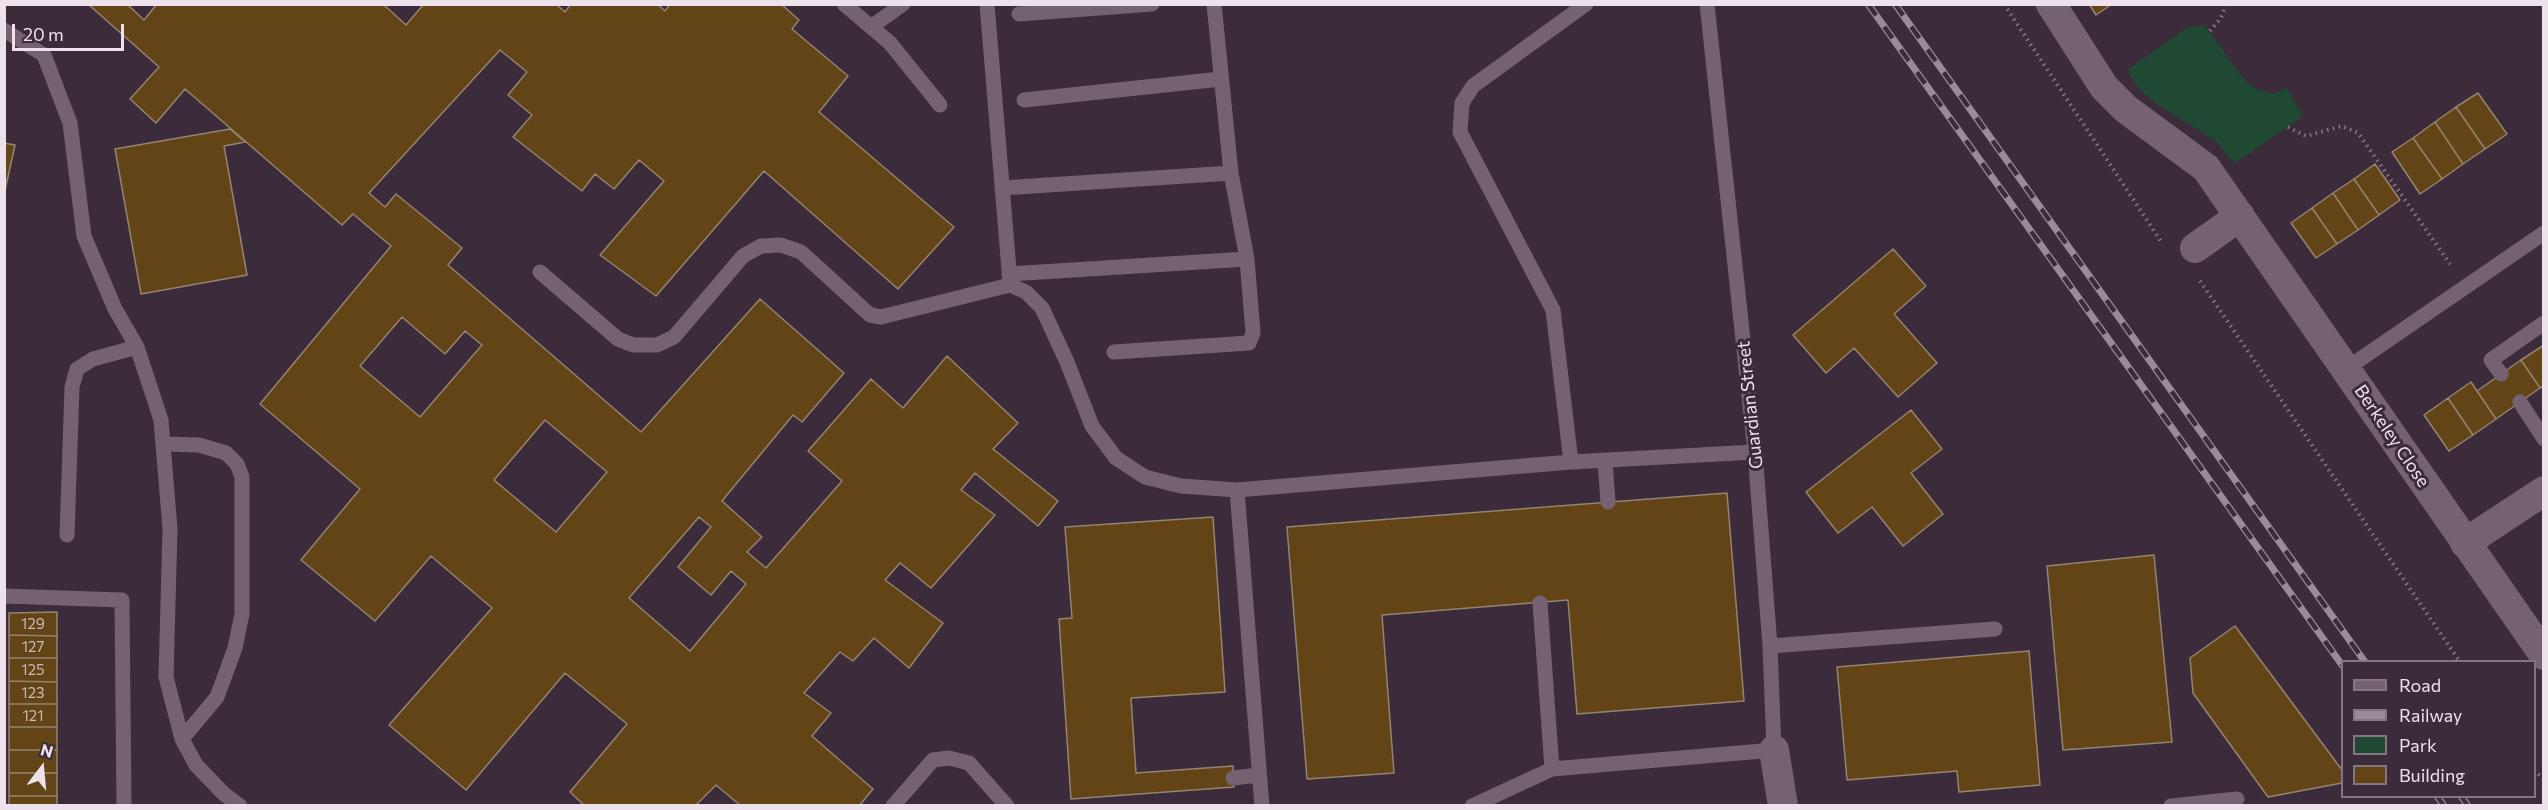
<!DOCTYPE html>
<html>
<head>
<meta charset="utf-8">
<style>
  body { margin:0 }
  #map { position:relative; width:2548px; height:810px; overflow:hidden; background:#3c2c3b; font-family:Commissioner,sans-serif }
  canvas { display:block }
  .frame { position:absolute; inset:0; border:6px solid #ede2ec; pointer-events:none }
  .legend { position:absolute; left:2341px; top:660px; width:195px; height:138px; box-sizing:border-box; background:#3c2c3b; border:2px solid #837582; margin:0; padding:8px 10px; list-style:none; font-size:18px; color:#ede2ec }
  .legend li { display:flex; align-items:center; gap:12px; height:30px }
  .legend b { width:30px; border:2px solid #837582 }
  .north { position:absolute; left:12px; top:738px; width:60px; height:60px; -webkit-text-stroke:4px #3c2c3b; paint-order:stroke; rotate:16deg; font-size:16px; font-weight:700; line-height:24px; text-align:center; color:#ede2ec }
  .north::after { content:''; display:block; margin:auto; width:21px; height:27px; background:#ede2ec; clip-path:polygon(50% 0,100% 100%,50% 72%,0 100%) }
  .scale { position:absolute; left:12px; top:24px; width:112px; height:27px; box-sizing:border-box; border:3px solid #ede2ec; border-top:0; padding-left:8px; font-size:18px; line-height:21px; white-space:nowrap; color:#ede2ec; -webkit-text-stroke:4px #3c2c3b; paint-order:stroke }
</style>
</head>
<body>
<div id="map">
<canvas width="2548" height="810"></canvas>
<div class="frame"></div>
<ul class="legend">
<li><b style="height:8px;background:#746273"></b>Road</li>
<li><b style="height:8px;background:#998b98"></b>Railway</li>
<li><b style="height:16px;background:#204933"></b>Park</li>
<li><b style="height:16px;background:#624417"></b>Building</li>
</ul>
<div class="north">N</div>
<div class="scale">20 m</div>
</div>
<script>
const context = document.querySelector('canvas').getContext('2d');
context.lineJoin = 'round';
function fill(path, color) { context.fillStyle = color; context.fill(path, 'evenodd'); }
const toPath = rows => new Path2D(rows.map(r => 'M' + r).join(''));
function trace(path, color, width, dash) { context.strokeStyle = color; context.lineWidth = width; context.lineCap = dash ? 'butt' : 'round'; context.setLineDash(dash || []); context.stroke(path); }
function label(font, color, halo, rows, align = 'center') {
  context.font = font + ' Commissioner,sans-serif'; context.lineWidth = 6; context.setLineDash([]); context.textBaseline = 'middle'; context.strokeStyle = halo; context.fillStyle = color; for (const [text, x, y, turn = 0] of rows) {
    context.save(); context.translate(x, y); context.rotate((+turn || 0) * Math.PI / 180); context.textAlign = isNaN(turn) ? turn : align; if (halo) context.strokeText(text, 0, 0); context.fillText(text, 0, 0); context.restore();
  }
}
fill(toPath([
  [2205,25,2238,72,2249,85,2261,91,2274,94,2287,88,2303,116,2234,164,2216,141,2155,103,2137,87,2127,70,2188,27]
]), '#204933');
const building = toPath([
  [88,4,127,4,144,20,157,4,383,4,406,25,424,4,556,4,565,12,571,4,657,4,665,11,670,4,781,4,799,20,792,29,848,76,819,112,954,227,898,289,764,171,656,296,600,255,664,181,639,160,614,189,595,174,582,191,513,137,532,115,508,95,527,72,500,50,369,193,385,207,396,194,462,248,448,265,641,432,760,299,844,373,802,422,793,415,722,501,762,537,747,552,766,568,842,481,808,451,871,379,903,408,947,356,1018,423,993,449,1058,501,1038,526,975,473,961,490,995,515,931,588,900,563,885,580,943,623,909,668,874,638,853,661,840,652,804,693,831,713,812,736,873,789,859,806,741,806,716,785,695,806,585,806,570,792,627,724,565,673,466,790,389,725,492,608,431,556,375,621,301,560,360,489,260,404,391,246,353,214,342,225,185,89,156,123,130,99,159,67,88,4],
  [402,317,445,354,465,331,482,345,420,417,360,366,402,317],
  [545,420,607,472,556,532,494,480,545,420],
  [699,517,711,527,678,567,711,595,731,571,746,584,690,651,629,598,699,517],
  [2089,4,2112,4,2096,15,2089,4],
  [2478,93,2507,134,2485,149,2456,107,2478,93],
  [2456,107,2485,149,2463,164,2435,122,2456,107],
  [2435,122,2463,164,2442,179,2413,138,2435,122],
  [230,129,245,142,224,146,247,275,141,294,115,149,230,129],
  [2413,138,2442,179,2420,194,2392,152,2413,138],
  [4,143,15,145,4,195,4,143],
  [2375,164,2400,200,2379,215,2354,179,2375,164],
  [2354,179,2379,215,2358,230,2333,193,2354,179],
  [2333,193,2358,230,2337,244,2312,208,2333,193],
  [2312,208,2337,244,2316,258,2291,223,2312,208],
  [1893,249,1926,286,1894,314,1937,363,1898,397,1854,348,1826,373,1793,335,1893,249],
  [2544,345,2544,386,2540,388,2521,360,2544,345],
  [2521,360,2540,388,2496,419,2477,391,2521,360],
  [2471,382,2496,419,2473,435,2448,398,2471,382],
  [2448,398,2473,435,2449,451,2424,415,2448,398],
  [1911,410,1942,449,1911,473,1943,514,1903,546,1872,507,1838,533,1806,492,1911,410],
  [1727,493,1744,701,1577,714,1568,600,1382,615,1394,773,1307,779,1287,527,1727,493],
  [1213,517,1225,692,1131,698,1136,773,1233,766,1234,787,1071,799,1059,619,1072,618,1065,527,1213,517],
  [2154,555,2172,742,2063,750,2047,566,2154,555],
  [57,612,57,636,9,635,9,613,57,612],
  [2235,626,2342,770,2342,783,2268,797,2193,693,2190,658,2235,626],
  [9,635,57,636,57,658,9,658,9,635],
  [2029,651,2040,785,1959,792,1957,771,1847,780,1837,667,2029,651],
  [9,658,57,658,57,682,9,681,9,658],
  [9,681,57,682,57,704,9,704,9,681],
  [9,704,57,704,57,727,9,727,9,704],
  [9,727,57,727,57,750,9,750,9,727],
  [9,750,57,750,57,773,9,773,9,750],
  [9,773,57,773,57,796,9,796,9,773],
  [9,796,57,796,57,806,9,806,9,796]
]);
fill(building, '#624417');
trace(building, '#948470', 1.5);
trace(toPath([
  [2004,4,2162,243],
  [2210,31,2221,18,2226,4],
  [2288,127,2306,136,2342,126,2358,133,2450,264],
  [2200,281,2460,662],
  [2534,770,2544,780]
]), '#877986', 4, [1.5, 4.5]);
trace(toPath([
  [844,4,890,43,940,105],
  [987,4,1010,282],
  [1019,14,1152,4],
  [871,27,903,4],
  [4,30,44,55,70,123,84,236,115,309,137,347,161,420,170,529,166,677,182,739,196,765,224,794,240,806],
  [1024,100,1221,79],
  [1002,188,1231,173],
  [540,272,618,339,633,345,657,345,674,337,743,256,761,246,781,245,801,252,870,315,881,317,1010,285,1026,292,1042,308,1067,362,1092,426,1116,458,1145,477,1181,486,1237,490,1571,462,1755,452],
  [1009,274,1247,259,1231,173,1214,4],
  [1114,352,1249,343,1253,333,1247,259],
  [2346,369,2544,233],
  [2501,374,2491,360,2544,323],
  [2520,402,2544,439],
  [163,444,199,445,226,453,237,464,242,477,242,614,235,648,217,697,182,739],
  [1605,461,1608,502],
  [1571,462,1553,310,1460,132,1462,103,1473,86,1586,4],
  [1237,490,1262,806],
  [67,535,72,387,77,369,93,359,137,347],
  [4,596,122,600,124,806],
  [1540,603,1552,769],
  [1770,646,1995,629],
  [1233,778,1259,775],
  [893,806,933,760,949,758,969,763,1007,806],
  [1472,806,1552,769,1774,750,1770,646,1755,452,1707,4],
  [2171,806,2237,799]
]), '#746273', 15);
trace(toPath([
  [2051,4,2104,87,2126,109,2206,168,2544,655],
  [2195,248,2240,216],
  [2465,543,2544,491],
  [1774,750,1783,806]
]), '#746273', 30);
const rail = toPath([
  [1868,4,2342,665],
  [1895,4,2365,662],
  [2437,796,2444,806],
  [2461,796,2468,806]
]);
trace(rail, '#998b98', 7);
trace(rail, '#3c2c3b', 4.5, [14]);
label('15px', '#cabab7', null, [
  ["129",33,624],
  ["127",33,647],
  ["125",33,670],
  ["123",33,693],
  ["121",33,716]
]);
label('18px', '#ede2ec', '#3c2c3b', [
  ["Guardian Street",1750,405,-96],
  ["Berkeley Close",2392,436,56]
]);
</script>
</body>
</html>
